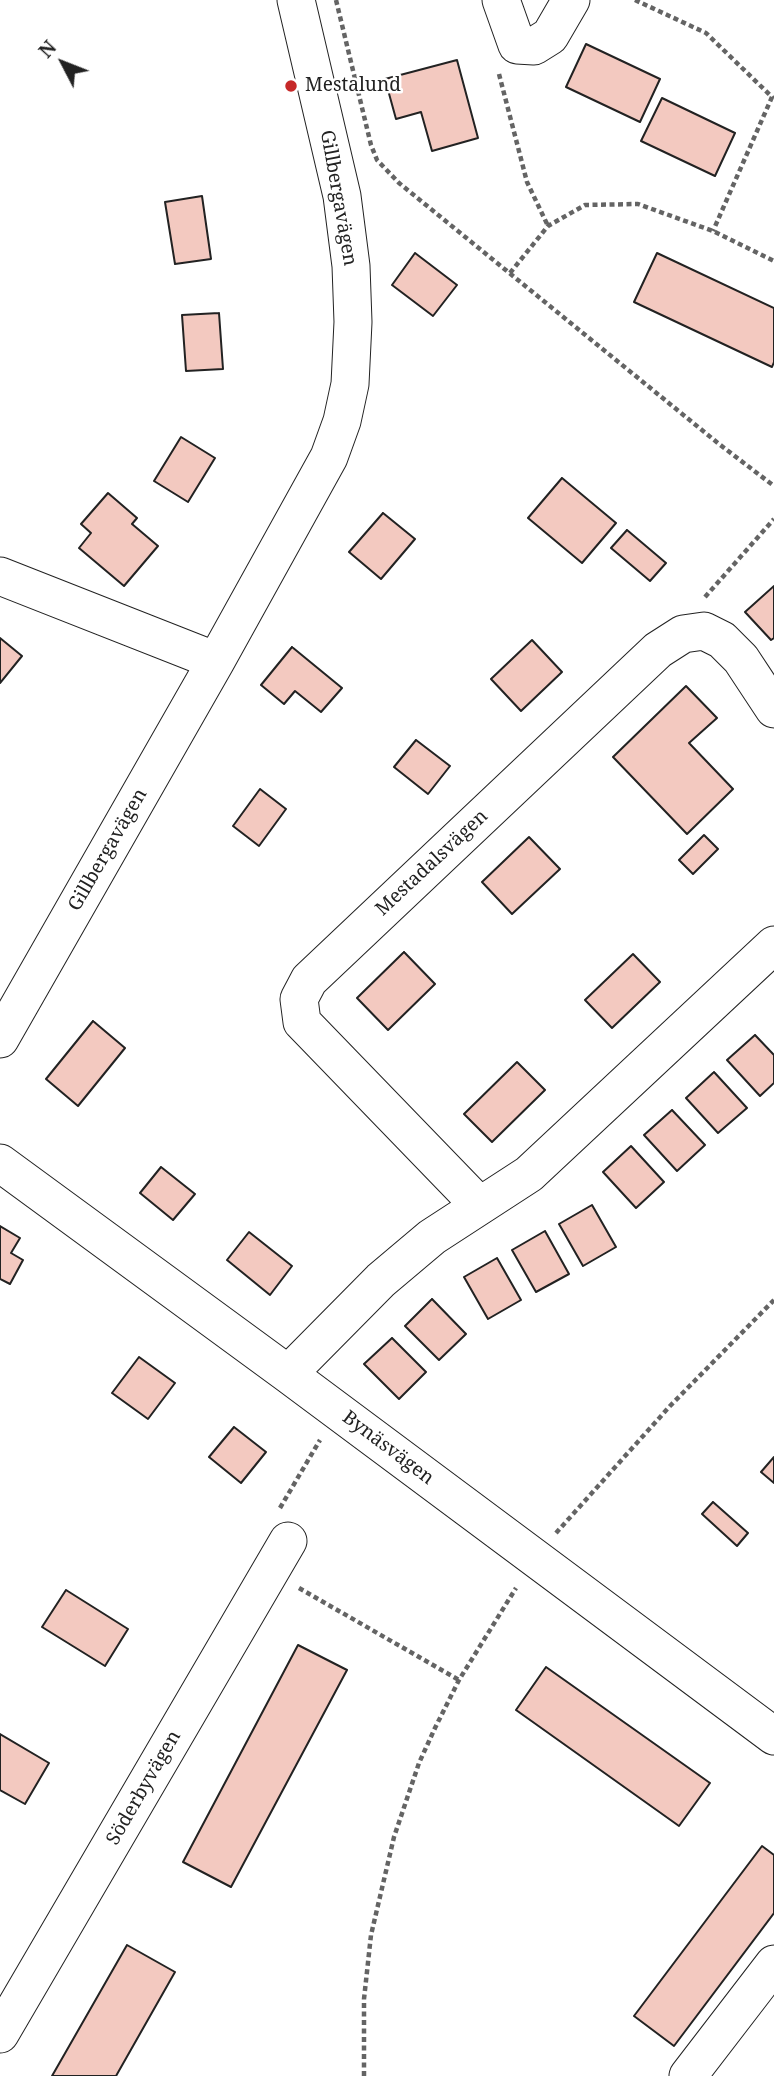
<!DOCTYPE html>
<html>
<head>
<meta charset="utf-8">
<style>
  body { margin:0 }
  #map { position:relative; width:774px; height:2076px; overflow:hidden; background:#fff; font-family:"Noto Serif",serif }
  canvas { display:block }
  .north { position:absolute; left:28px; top:28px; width:70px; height:70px; -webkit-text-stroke:5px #fff; paint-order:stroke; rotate:312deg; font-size:19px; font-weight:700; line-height:28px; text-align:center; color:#222 }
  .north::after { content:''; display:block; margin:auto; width:24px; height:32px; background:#222; clip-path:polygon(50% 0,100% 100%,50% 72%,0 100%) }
</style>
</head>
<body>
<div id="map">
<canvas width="774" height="2076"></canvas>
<div class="north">N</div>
</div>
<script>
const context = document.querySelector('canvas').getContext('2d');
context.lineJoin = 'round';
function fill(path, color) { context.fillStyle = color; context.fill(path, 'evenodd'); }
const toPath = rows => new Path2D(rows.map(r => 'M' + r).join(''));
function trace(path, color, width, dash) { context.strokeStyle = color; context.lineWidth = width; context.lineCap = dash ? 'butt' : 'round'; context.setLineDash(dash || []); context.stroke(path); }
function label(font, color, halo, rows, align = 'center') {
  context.font = font + ' "Noto Serif",serif'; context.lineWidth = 5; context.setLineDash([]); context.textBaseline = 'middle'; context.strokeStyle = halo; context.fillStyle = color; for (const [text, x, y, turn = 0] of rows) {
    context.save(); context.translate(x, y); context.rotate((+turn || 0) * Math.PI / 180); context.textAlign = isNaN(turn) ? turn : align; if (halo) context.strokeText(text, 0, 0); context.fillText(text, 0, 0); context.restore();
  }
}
const building = toPath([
  [586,44,660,79,640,122,566,87,586,44],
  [457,60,478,138,432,151,421,112,396,119,385,79,457,60],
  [662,98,735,133,715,176,641,141,662,98],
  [202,196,211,259,175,264,165,202,202,196],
  [415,253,457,285,433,316,392,285,415,253],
  [657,253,774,308,774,362,772,367,634,302,657,253],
  [219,313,223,369,186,371,182,315,219,313],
  [181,437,215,458,188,502,154,481,181,437],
  [562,478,616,523,582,563,528,518,562,478],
  [108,493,137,518,132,524,158,546,124,586,79,548,91,533,81,524,108,493],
  [383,513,415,539,381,579,349,552,383,513],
  [627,530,666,563,650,581,611,548,627,530],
  [774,586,774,638,771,640,745,612,774,586],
  [0,638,22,656,0,683,0,638],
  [532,640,562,672,521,711,491,679,532,640],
  [292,647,342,688,321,712,295,691,284,704,261,685,292,647],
  [686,686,717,718,689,743,733,789,687,834,613,757,686,686],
  [416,740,450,766,428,794,394,767,416,740],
  [260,789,286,809,259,846,233,826,260,789],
  [704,835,718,849,693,874,679,860,704,835],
  [529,837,560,869,512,914,482,882,529,837],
  [404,952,435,984,388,1030,357,998,404,952],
  [633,954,660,982,612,1028,585,1000,633,954],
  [93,1021,125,1048,78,1106,46,1079,93,1021],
  [755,1035,774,1055,774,1083,760,1096,727,1060,755,1035],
  [517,1062,545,1090,492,1142,464,1114,517,1062],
  [714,1072,747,1108,718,1133,686,1098,714,1072],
  [672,1110,705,1145,677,1171,644,1135,672,1110],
  [631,1146,664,1182,636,1208,603,1172,631,1146],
  [161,1167,195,1194,173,1220,140,1193,161,1167],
  [592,1205,616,1247,583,1266,559,1224,592,1205],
  [0,1226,20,1238,11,1253,23,1260,10,1284,0,1279,0,1226],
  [545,1231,569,1274,536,1292,512,1250,545,1231],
  [249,1232,292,1266,270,1295,227,1260,249,1232],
  [497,1258,521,1300,488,1319,464,1277,497,1258],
  [432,1299,466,1334,439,1360,405,1326,432,1299],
  [392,1338,426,1372,399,1399,364,1364,392,1338],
  [139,1357,175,1383,148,1419,112,1393,139,1357],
  [234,1427,266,1452,241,1483,209,1457,234,1427],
  [774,1457,774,1483,761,1472,774,1457],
  [713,1502,748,1533,737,1546,702,1514,713,1502],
  [66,1590,128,1629,105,1666,42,1627,66,1590],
  [298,1645,347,1670,231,1887,183,1862,298,1645],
  [546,1667,710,1783,679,1826,516,1710,546,1667],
  [0,1734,49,1763,25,1804,0,1790,0,1734],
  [762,1846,774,1855,774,1913,674,2046,634,2016,762,1846],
  [127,1945,175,1972,116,2076,52,2076,127,1945]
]);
fill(building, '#f3c9c0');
trace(building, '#222', 2);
const minor = toPath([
  [501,0,517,45,534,46,550,36,571,0],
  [0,576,216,661],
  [0,1039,216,661,329,457,342,421,350,384,353,322,351,266,342,196,296,0],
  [0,1163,288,1374,774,1736],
  [479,1205,302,1022,299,999,309,980,658,650,683,634,704,631,722,640,741,659,774,709],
  [288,1374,381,1280,432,1237,529,1174,774,945],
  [0,2034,288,1541],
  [688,2076,774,1964]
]);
trace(minor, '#222', 39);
trace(toPath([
  [336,0,371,145,377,160,399,183,719,444,774,486],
  [635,0,706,33,772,97,713,231],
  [499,74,527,182,548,226],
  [510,273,548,226,585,205,638,204,713,231,774,261],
  [705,597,774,519],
  [280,1508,320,1440],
  [556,1533,670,1406,774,1300],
  [299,1588,459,1680],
  [364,2076,364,1999,371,1935,394,1837,419,1763,435,1728,459,1680,516,1588]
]), '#646464', 4.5, [5, 3.5]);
trace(minor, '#fff', 37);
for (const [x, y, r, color] of [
  [291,86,7,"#c62828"]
]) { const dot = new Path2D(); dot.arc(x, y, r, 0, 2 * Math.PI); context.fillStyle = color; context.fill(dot); trace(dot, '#fff', 2.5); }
label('19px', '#222', '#fff', [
  ["Mestalund",305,86]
], 'left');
label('19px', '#222', '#fff', [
  ["Gillbergavägen",338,198,80],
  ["Gillbergavägen",108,850,-60],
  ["Mestadalsvägen",432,863,-43],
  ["Bynäsvägen",388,1448,37],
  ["Söderbyvägen",144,1788,-60]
]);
</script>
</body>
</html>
